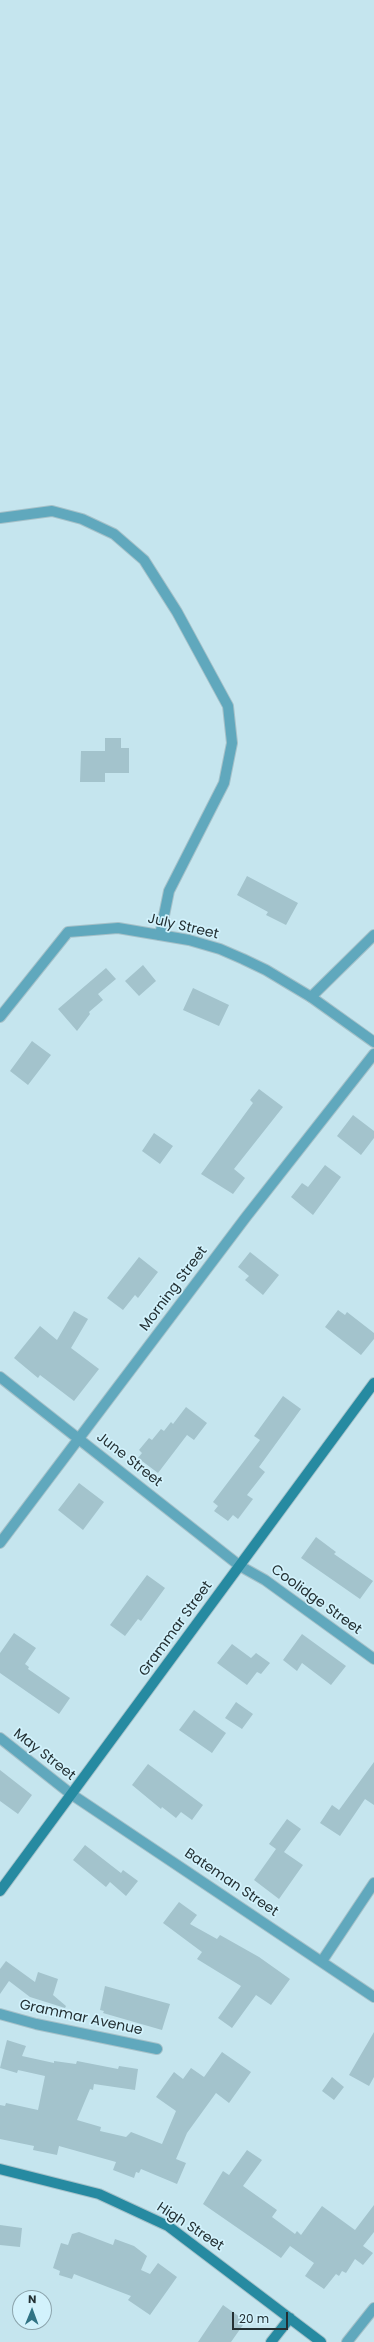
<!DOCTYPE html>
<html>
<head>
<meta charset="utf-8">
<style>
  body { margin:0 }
  #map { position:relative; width:374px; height:2342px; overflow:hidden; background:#c5e5ee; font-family:Poppins,sans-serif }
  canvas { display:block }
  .north { position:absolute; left:12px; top:2290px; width:40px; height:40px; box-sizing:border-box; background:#d2f2fc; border:1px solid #8ca4ac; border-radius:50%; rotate:1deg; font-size:11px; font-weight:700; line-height:16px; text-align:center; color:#233033 }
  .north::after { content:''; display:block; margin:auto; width:14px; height:18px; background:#307384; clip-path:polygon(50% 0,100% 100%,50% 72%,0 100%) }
  .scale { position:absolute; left:232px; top:2312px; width:56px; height:18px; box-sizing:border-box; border:2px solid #233033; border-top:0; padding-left:5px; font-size:12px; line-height:14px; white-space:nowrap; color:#233033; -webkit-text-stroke:3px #d2f2fc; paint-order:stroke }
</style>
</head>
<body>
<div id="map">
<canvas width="374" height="2342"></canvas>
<div class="north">N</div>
<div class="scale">20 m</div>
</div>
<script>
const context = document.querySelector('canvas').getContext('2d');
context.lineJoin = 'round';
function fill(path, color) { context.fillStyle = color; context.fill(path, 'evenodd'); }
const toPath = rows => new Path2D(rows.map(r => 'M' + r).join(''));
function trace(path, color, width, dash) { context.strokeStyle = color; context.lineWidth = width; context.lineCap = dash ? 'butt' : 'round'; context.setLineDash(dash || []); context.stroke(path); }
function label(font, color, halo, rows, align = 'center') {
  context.font = font + ' Poppins,sans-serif'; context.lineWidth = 3.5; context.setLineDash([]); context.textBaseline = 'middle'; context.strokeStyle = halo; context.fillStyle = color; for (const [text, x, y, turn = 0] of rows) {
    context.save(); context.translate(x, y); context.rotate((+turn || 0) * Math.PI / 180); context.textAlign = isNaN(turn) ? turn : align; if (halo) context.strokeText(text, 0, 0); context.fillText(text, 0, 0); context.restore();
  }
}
fill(toPath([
  [105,738,121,738,121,748,129,748,129,773,105,773,105,782,80,782,81,751,105,751],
  [247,876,298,903,286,925,266,915,268,912,237,895],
  [143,965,156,981,139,996,125,981],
  [106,968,116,979,98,994,103,1000,89,1012,90,1014,77,1031,58,1009],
  [193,988,229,1005,219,1026,183,1010],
  [32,1041,51,1055,28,1085,10,1071],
  [259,1089,283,1107,234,1169,245,1178,233,1194,201,1174,253,1103,250,1100],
  [353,1115,374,1131,374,1138,361,1155,337,1136],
  [154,1133,173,1146,160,1164,142,1151],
  [325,1165,341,1177,313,1215,291,1197,302,1183,308,1187],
  [250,1252,279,1275,263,1295,245,1280,249,1276,238,1267],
  [139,1257,158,1272,138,1298,135,1295,123,1310,107,1298],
  [338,1310,345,1315,347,1312,374,1333,374,1339,361,1355,325,1327],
  [74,1311,88,1319,71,1348,99,1369,74,1401,40,1375,38,1378,14,1358,40,1326,57,1340],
  [283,1396,301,1409,259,1467,265,1472,247,1495,253,1499,238,1519,233,1515,228,1521,214,1511,218,1506,213,1502,260,1440,254,1436],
  [186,1407,207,1423,194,1440,187,1435,158,1473,138,1458,142,1453,139,1450,149,1438,152,1440,161,1429,164,1431,171,1422,173,1424],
  [79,1483,104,1502,83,1530,58,1510],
  [316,1537,336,1552,334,1554,373,1581,360,1599,301,1558],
  [147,1575,165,1588,141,1621,138,1619,125,1636,110,1625],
  [14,1633,36,1648,25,1664,29,1667,28,1669,70,1698,59,1714,0,1673,0,1653],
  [302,1634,346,1666,331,1685,302,1663,297,1671,283,1660],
  [232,1644,251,1658,256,1653,270,1663,261,1674,257,1672,247,1685,217,1663],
  [236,1702,253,1714,242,1729,225,1718],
  [194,1710,226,1733,212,1753,179,1730],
  [374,1762,374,1805,365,1799,340,1836,320,1823,332,1805,339,1810],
  [148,1764,203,1805,192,1820,181,1812,176,1818,162,1807,161,1809,132,1785],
  [0,1770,32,1795,18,1814,0,1801],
  [287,1819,301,1829,284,1852,303,1865,279,1899,254,1880,276,1849,269,1844],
  [85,1845,121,1873,123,1870,138,1881,126,1896,110,1882,106,1887,73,1860],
  [179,1902,197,1915,190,1924,217,1939,220,1935,259,1957,290,1979,271,2005,256,1995,232,2028,218,2018,241,1986,197,1959,202,1952,163,1923],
  [6,1961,35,1982,38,1972,58,1979,53,1995,66,2006,65,2008,30,1997,9,1981,0,1994,0,1969],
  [105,1986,170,2004,162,2030,103,2013,104,2011,100,2010],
  [374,2032,374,2077,369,2086,349,2075],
  [7,2040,26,2046,22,2056,54,2063,54,2061,76,2064,77,2061,118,2069,119,2066,138,2069,135,2090,94,2084,93,2090,90,2089,77,2120,101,2127,100,2131,126,2137,131,2132,162,2144,176,2111,156,2097,174,2072,183,2079,191,2068,204,2077,222,2052,251,2072,229,2103,216,2093,187,2133,176,2159,186,2163,177,2184,141,2169,139,2173,136,2172,134,2178,113,2170,116,2162,59,2146,57,2155,33,2150,34,2146,0,2139,0,2105,5,2106,6,2103,38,2110,45,2076,18,2070,17,2073,0,2068],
  [332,2077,344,2087,334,2100,322,2091],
  [247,2150,262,2160,243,2186,277,2210,272,2217,295,2234,297,2231,301,2235,322,2206,355,2230,374,2205,374,2232,363,2246,373,2253,363,2265,355,2259,346,2273,342,2271,339,2276,336,2274,324,2289,305,2276,314,2263,290,2246,281,2258,203,2204,223,2171,229,2175],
  [0,2225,22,2228,20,2247,0,2245],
  [79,2232,113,2245,115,2239,134,2246,147,2256,141,2270,150,2274,158,2263,177,2277,150,2315,128,2300,131,2296,74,2274,72,2279,59,2275,60,2271,53,2268,61,2243,68,2245,72,2234],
  [223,2305,244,2320,241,2324,243,2325,231,2342,198,2342]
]), '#a3c3cc');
const lane = toPath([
  [0,518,52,511,82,519,114,534,144,560,177,612,228,706,232,743,224,783,169,891,160,935],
  [311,997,374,935]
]);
const street = toPath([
  [0,1017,68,932,118,928,189,940,220,949,243,959,266,970,311,997,374,1042],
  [0,1377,240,1566,265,1580,374,1659],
  [0,1543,246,1217,374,1054],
  [0,1738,71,1794,374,1997],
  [322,1961,374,1883],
  [0,2014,36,2024,157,2049],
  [347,2342,374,2308]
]);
const secondary = toPath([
  [0,1891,374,1383],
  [0,2169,99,2194,168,2226,321,2342],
  [271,2342,290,2318]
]);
trace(lane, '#a5c1c9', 12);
trace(street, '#a5c1c9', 12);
trace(secondary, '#a5c1c9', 12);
trace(lane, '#60a8bd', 10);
trace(street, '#60a8bd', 10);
trace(secondary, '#268aa1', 10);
label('14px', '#233033', '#d2f2fc', [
  ["July Street",183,927,13],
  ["Morning Street",174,1289,-53],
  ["June Street",129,1460,38],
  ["Coolidge Street",316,1600,36],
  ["Grammar Street",176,1629,-54],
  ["May Street",44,1755,38],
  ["Bateman Street",231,1883,34],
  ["Grammar Avenue",81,2018,12],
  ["High Street",190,2227,33]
]);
</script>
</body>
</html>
